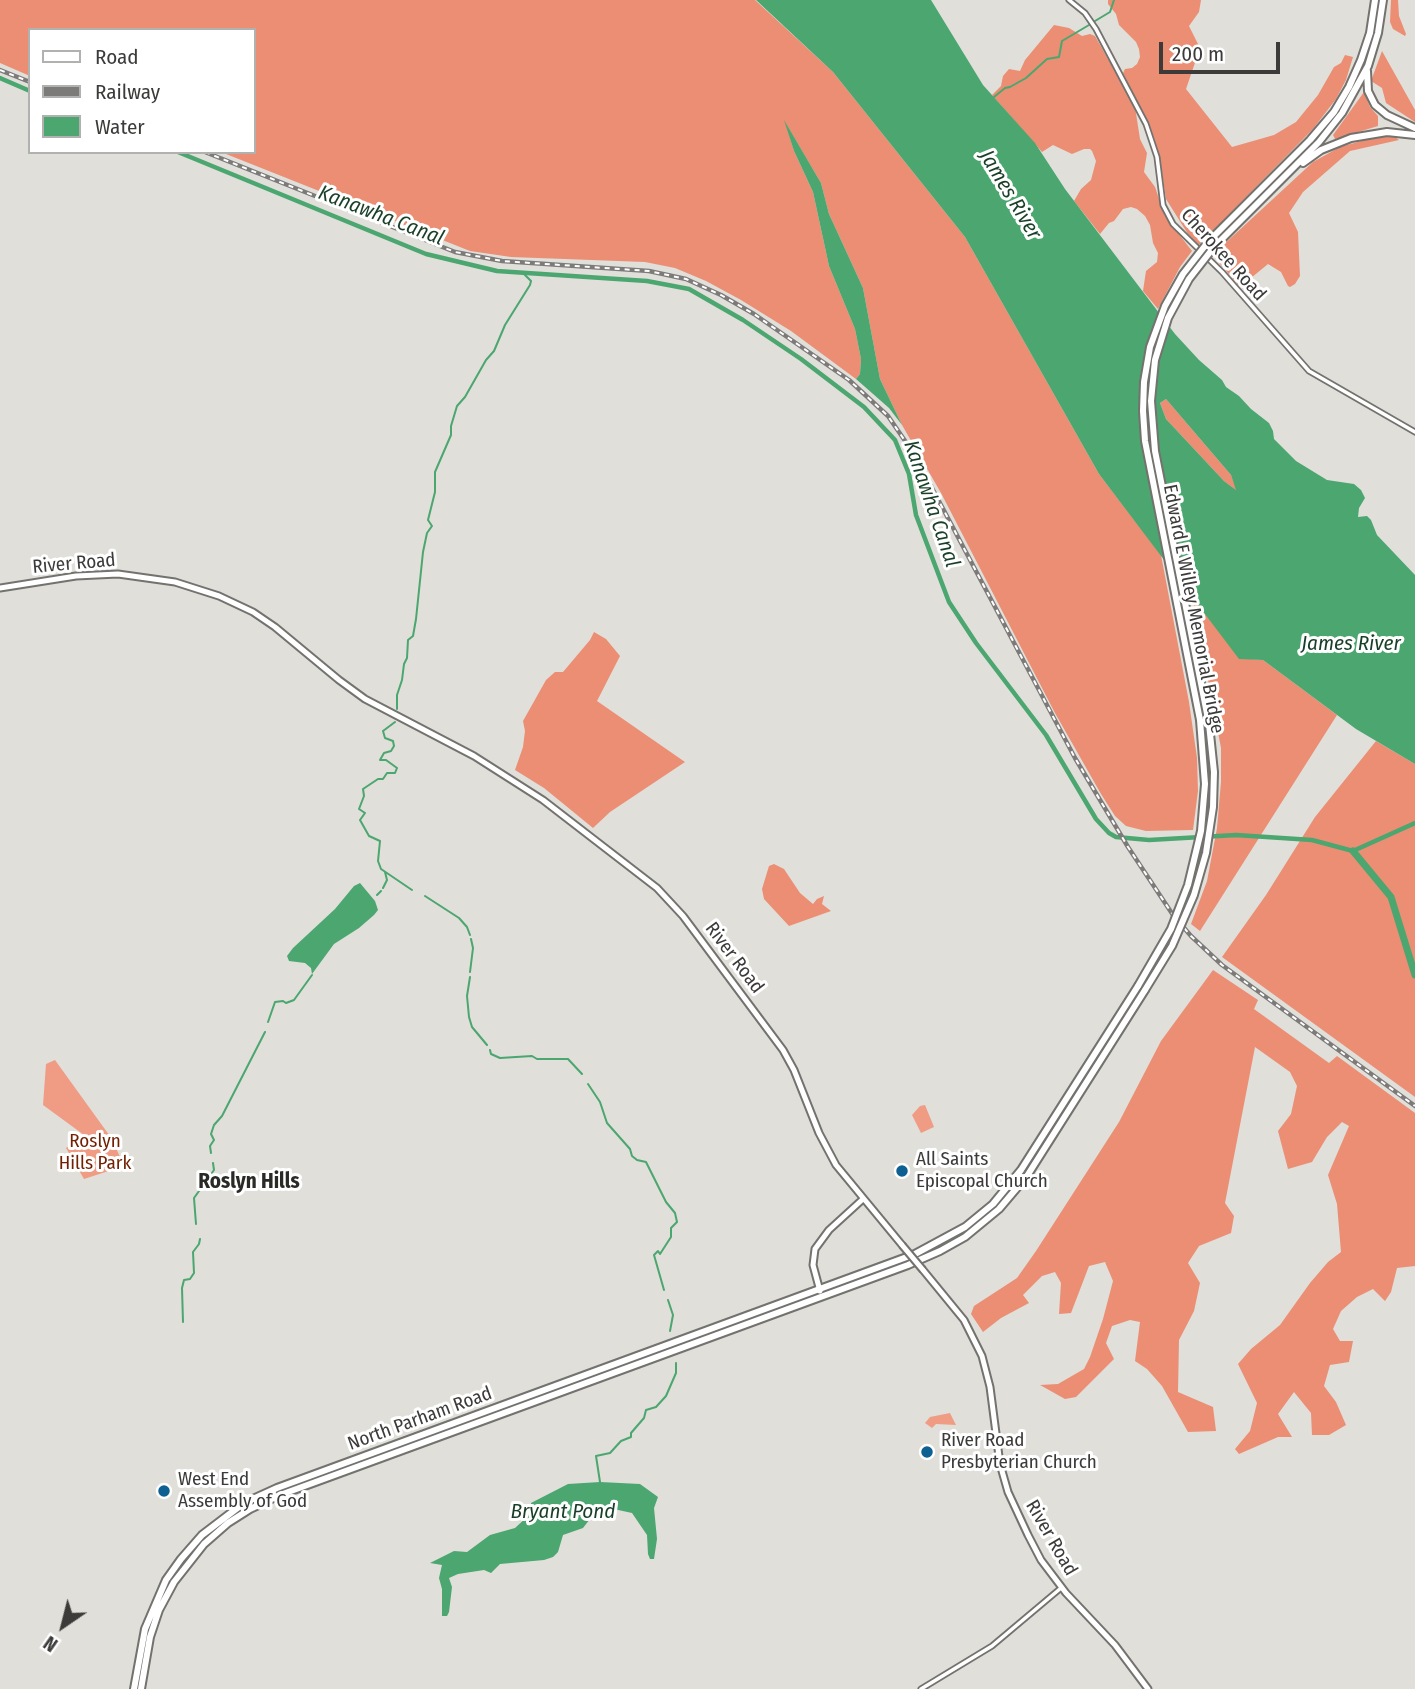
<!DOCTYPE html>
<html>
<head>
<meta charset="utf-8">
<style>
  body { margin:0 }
  #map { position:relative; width:1415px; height:1689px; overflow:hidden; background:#e0dfda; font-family:"Fira Sans Condensed",sans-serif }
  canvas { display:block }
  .legend { position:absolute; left:28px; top:28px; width:228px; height:126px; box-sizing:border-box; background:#fff; border:2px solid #b1b1b0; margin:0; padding:9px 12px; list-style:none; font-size:21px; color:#3c3b3a }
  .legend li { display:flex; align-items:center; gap:14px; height:35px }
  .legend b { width:35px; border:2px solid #b1b1b0 }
  .north { position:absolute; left:28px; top:1591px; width:70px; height:70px; -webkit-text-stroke:5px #fff; paint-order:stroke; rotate:215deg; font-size:19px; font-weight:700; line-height:28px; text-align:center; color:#3c3b3a }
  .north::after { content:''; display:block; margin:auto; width:24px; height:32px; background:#3c3b3a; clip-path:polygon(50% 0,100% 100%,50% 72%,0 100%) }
  .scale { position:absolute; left:1159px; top:42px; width:121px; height:32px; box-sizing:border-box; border:4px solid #3c3b3a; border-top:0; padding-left:9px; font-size:21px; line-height:24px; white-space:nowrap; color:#3c3b3a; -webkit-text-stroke:5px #fff; paint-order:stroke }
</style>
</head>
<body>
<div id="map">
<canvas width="1415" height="1689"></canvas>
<ul class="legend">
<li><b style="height:9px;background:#fff"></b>Road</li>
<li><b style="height:9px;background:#7c7b79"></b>Railway</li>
<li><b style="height:19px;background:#4ba66f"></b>Water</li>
</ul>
<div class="north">N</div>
<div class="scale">200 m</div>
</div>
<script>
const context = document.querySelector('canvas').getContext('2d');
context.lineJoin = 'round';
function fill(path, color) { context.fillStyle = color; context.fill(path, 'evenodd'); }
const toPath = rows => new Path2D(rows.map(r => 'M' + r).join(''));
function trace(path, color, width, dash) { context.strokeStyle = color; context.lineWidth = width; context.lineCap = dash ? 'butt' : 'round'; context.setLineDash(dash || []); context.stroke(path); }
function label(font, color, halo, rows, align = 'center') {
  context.font = font + ' "Fira Sans Condensed",sans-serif'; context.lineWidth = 6; context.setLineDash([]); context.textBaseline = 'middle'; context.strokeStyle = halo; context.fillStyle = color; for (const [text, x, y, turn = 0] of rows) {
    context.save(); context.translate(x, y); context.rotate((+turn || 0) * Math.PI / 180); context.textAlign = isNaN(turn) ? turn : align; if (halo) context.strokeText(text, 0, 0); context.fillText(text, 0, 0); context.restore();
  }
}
fill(toPath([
  [55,1060,112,1139,124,1166,84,1179,66,1148,84,1135,43,1105,46,1064],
  [925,1105,934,1127,921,1133,912,1115,920,1106],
  [950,1413,956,1425,936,1424,932,1428,925,1423,930,1417]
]), '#f09c84');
fill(toPath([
  [0,0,755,0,833,72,965,237,1099,474,1161,555,1189,702,1197,758,1198,791,1193,830,1146,831,1126,826,1115,816,1101,794,1055,713,941,493,902,425,880,379,863,288,829,214,821,183,786,124,794,151,813,192,829,266,855,329,861,359,860,374,856,379,791,331,741,300,706,281,675,268,645,262,511,257,470,251,221,152,254,152,254,30,30,30,30,76,0,63],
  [1108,0,1201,0,1199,12,1189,26,1200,48,1186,89,1232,147,1274,135,1296,122,1318,95,1334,67,1341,63,1345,55,1353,57,1346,80,1336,99,1313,129,1199,245,1188,234,1166,199,1160,159,1154,138,1123,73,1125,69,1132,68,1137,64,1140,57,1139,49,1136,42,1119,25,1116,14,1108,4],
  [1391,0,1398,0,1399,16,1406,34,1405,36,1393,29,1390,22],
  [1054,25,1069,28,1082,36,1090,34,1095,36,1135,107,1140,139,1147,153,1144,172,1155,187,1165,216,1192,251,1180,267,1158,309,1143,291,1146,271,1157,262,1158,253,1153,243,1150,225,1145,216,1137,209,1131,207,1123,209,1114,221,1109,223,1100,234,1074,201,1081,189,1091,180,1096,161,1092,151,1090,149,1084,149,1072,154,1053,145,1042,152,992,95,1001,86,1003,76,1009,69,1020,71,1025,60],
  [1382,51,1415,110,1415,122,1386,103,1382,88,1371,81],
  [1364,92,1370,107,1378,116,1378,126,1335,139,1333,135],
  [1379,136,1394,136,1399,140,1350,151,1303,192,1289,213,1298,232,1300,276,1295,284,1290,287,1288,286,1281,272,1268,264,1240,287,1214,257,1221,247,1313,162,1340,147],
  [1166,399,1231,475,1237,491,1224,481,1166,419,1160,403],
  [1192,596,1239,658,1263,660,1337,715,1200,931,1191,924,1207,881,1217,828,1221,782,1221,748],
  [594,632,606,639,620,656,597,701,685,762,610,812,593,828,544,788,515,770,523,747,525,731,523,721,546,680,555,672,563,672,590,640],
  [1376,741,1415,764,1415,1097,1222,957,1266,895,1315,817],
  [774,864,784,869,800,893,813,904,817,899,824,896,822,904,831,911,789,926,764,899,762,889,769,866],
  [1213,970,1258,1000,1254,1009,1329,1063,1337,1056,1415,1113,1415,1266,1397,1268,1391,1292,1385,1301,1373,1289,1357,1297,1341,1311,1333,1329,1340,1341,1353,1341,1349,1362,1330,1365,1324,1386,1336,1402,1346,1425,1329,1435,1312,1435,1311,1413,1294,1392,1278,1414,1292,1437,1278,1437,1239,1454,1235,1449,1250,1431,1257,1403,1238,1364,1251,1349,1280,1325,1310,1283,1328,1262,1341,1252,1337,1204,1328,1175,1349,1126,1342,1122,1327,1137,1312,1162,1288,1169,1278,1131,1291,1114,1297,1086,1290,1072,1255,1047,1225,1203,1234,1216,1231,1233,1199,1246,1188,1263,1200,1283,1194,1311,1179,1340,1178,1392,1213,1407,1216,1431,1188,1432,1162,1386,1147,1369,1135,1361,1140,1322,1130,1320,1112,1326,1106,1343,1114,1359,1076,1397,1065,1399,1040,1385,1058,1384,1084,1369,1090,1357,1103,1319,1113,1281,1105,1262,1089,1266,1071,1313,1059,1314,1061,1283,1055,1272,1042,1276,1023,1295,1029,1303,1001,1318,983,1332,971,1314,974,1306,1017,1278,1036,1251,1119,1122,1161,1041]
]), '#eb8e73');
fill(toPath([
  [756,0,931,0,983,85,1035,143,1065,189,1175,334,1199,360,1222,380,1226,387,1239,396,1251,409,1269,423,1273,431,1274,439,1296,461,1327,480,1354,484,1361,490,1365,498,1359,508,1358,517,1367,516,1371,520,1377,535,1415,575,1415,764,1356,729,1263,660,1239,659,1099,474,965,237,833,72],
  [1166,399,1231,475,1236,490,1224,481,1166,419,1160,403],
  [784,120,821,183,829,214,863,288,880,379,902,425,889,408,856,379,860,374,861,359,855,329,829,266,813,192,794,151],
  [360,883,375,901,378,910,374,915,359,928,334,944,312,974,311,968,305,963,289,961,287,956,293,948,335,909,354,886],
  [600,1482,640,1484,658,1497,654,1508,657,1539,654,1559,650,1559,648,1554,647,1535,632,1513,600,1506,583,1528,563,1535,558,1552,553,1557,544,1560,500,1564,491,1573,484,1570,458,1574,449,1578,452,1587,449,1612,447,1616,442,1616,442,1589,439,1578,442,1565,430,1563,454,1551,467,1552,490,1535,515,1528,528,1516,531,1510,531,1503,568,1484]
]), '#4ba66f');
trace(toPath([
  [1095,21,1110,12,1114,0],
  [994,97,1005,88,1010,87,1026,78,1047,59,1059,57,1062,41,1089,25],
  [397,709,397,695,402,680,404,664,407,658,408,640,413,636,416,619,423,552,427,533,432,526,428,520,435,492,435,472,451,435,451,426,457,406,465,397,486,360,494,351,505,325,530,285,531,281,524,274],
  [395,722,383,731,385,738,393,741,394,746,391,751,384,753,380,760,386,760,397,768,395,773,387,773,383,779,378,779,363,789,364,796,359,809,365,813,360,820,369,836,380,841,378,861,381,869,412,890],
  [383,888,387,880,385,872],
  [377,895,381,891],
  [425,896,459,918,467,927,470,935],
  [470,972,473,948,471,939],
  [470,977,467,996,469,1017,472,1027,487,1045],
  [268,1022,275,1002,283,1001,286,1003,294,1000,312,975],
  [490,1050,491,1054,500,1058,532,1056,537,1059,568,1059,582,1074],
  [588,1084,600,1102,607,1123,630,1149,632,1156,637,1160,646,1162,666,1202,675,1213,677,1222,671,1228,671,1237,660,1254,658,1251,654,1255,664,1290],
  [211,1153,210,1146,214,1140,211,1134,214,1125,222,1116,265,1032],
  [196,1224,194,1198,214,1170,213,1163],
  [668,1300,673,1315,670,1331],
  [183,1322,182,1288,184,1280,190,1279,194,1273,193,1252,199,1244,200,1239],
  [600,1482,596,1456,610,1453,621,1441,631,1437,631,1433,644,1418,646,1410,656,1407,666,1396,676,1373,676,1363]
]), '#4ba66f', 2);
trace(toPath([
  [0,78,30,91],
  [178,152,426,254,497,271,647,281,689,289,743,320,801,359,864,407,895,440,909,474,916,515,949,602,976,643,1046,735,1096,819,1109,833,1116,837,1149,840,1236,835,1312,840,1353,851,1415,823]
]), '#4ba66f', 4.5);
trace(toPath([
  [1353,851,1391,897,1415,975]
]), '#4ba66f', 7);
const minor = toPath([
  [1069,0,1085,13,1096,29,1146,124,1157,157,1163,205,1173,224,1222,272,1309,371,1415,432],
  [921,1689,992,1646,1061,1588]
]);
const major = toPath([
  [0,588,76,576,118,574,175,582,219,596,253,612,275,627,339,680,365,699,474,756,543,800,657,888,683,916,783,1050,794,1070,819,1133,836,1165,902,1245],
  [923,1270,964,1320,982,1356,990,1387,1000,1464,1008,1492,1028,1535,1041,1560,1066,1593,1115,1645,1148,1689],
  [820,1291,813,1265,815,1249,829,1230,863,1199]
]);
const highway = toPath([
  [1367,71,1368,91,1375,105,1387,115,1415,128],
  [1303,163,1321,150,1351,138,1387,132,1415,135],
  [1208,242,1310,140,1334,112,1349,87,1361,60,1370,33,1375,0],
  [1214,247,1319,142,1342,113,1368,66,1378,33,1383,0],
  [134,1689,145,1629,166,1580,181,1559,202,1535,244,1503,277,1488,915,1254,965,1227,993,1204,1021,1170,1138,986],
  [141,1689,150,1637,159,1610,174,1582,204,1544,228,1523,250,1509,280,1495,908,1265,940,1251,965,1237,999,1209,1027,1176,1145,990]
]);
trace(minor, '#73726e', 7);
trace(major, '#73726e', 9);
trace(highway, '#73726e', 10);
trace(minor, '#fff', 3.5);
trace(major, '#fff', 5);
trace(highway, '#fff', 6);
const rail = toPath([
  [0,70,30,82],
  [205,152,455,252,502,261,649,271,686,279,721,295,754,314,849,380,888,416,914,454,1075,758,1128,847,1173,915,1191,936,1222,965,1415,1106]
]);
trace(rail, '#7c7b79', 4.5);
trace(rail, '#fff', 2, [5]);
const majorBridge = toPath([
  [902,1245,923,1270]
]);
const highwayBridge = toPath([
  [1138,986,1171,929,1188,885,1201,831,1205,784,1200,720,1145,441,1143,411,1144,382,1150,347,1165,306,1183,274,1208,242],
  [1145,990,1172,946,1194,895,1206,853,1213,807,1214,772,1209,724,1155,451,1151,401,1155,360,1168,318,1189,279,1214,247]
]);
trace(majorBridge, '#73726e', 9, []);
trace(highwayBridge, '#73726e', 10, []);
trace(majorBridge, '#fff', 5);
trace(highwayBridge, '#fff', 6);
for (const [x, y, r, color] of [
  [902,1171,7,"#0e6092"],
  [927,1452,7,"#0e6092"],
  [164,1491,7,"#0e6092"]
]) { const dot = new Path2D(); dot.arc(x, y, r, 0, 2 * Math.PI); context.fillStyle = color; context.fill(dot); trace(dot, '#fff', 2.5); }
label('19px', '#3c3b3a', '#fff', [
  ["Cherokee Road",1223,255,48],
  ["River Road",74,564,-5],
  ["Edward E Willey Memorial Bridge",1193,609,79],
  ["River Road",734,958,53],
  ["North Parham Road",420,1419,-20],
  ["River Road",1051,1538,60]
]);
label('19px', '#711f03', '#fff', [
  ["Roslyn",95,1142],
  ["Hills Park",95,1164]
]);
label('19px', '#3c3b3a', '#fff', [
  ["All Saints",916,1160],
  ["Episcopal Church",916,1182],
  ["River Road",941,1441],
  ["Presbyterian Church",941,1463],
  ["West End",178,1480],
  ["Assembly of God",178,1502]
], 'left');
label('italic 21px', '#193f28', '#fff', [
  ["James River",1010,195,59],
  ["Kanawha Canal",381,216,21],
  ["Kanawha Canal",931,504,71],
  ["James River",1351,644],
  ["Bryant Pond",563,1512]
]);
label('bold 21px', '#2a2a26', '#fff', [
  ["Roslyn Hills",249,1182]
]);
</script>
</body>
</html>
